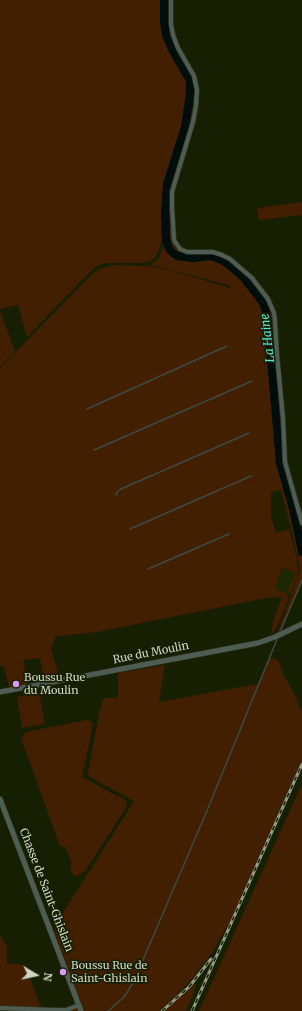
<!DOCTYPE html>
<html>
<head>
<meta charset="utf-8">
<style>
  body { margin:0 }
  #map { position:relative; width:302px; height:1011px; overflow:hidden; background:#171f03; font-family:Merriweather,serif }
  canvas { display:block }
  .north { position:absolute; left:16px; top:955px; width:40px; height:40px; -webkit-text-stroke:3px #171f03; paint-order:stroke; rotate:99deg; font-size:11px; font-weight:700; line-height:16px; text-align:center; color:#ced5c3 }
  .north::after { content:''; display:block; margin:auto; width:14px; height:18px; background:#ced5c3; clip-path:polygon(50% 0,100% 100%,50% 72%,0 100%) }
</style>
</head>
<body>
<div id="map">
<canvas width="302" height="1011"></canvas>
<div class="north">N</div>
</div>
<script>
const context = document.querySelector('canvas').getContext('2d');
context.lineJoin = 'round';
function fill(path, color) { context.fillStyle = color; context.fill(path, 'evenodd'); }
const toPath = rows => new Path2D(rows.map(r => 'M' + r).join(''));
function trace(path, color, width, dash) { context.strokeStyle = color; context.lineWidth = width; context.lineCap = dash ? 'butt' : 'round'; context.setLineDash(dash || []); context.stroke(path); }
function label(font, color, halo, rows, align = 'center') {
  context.font = font + ' Merriweather,serif'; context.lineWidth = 3.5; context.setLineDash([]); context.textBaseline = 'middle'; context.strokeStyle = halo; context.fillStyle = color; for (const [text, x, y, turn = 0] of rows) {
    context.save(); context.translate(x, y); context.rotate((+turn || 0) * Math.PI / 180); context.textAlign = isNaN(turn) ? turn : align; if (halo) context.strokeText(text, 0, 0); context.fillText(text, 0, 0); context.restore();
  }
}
fill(toPath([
  [283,568,295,573,288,590,290,596,289,598,286,593,275,588]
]), '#1e2802');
fill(toPath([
  [0,0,162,0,162,19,165,36,172,54,189,82,189,92,186,112,166,182,163,200,163,228,161,228,161,243,155,258,150,261,143,263,107,263,99,265,93,269,27,337,18,305,0,309],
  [302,202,302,215,259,220,257,208],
  [171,228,174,243,177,248,179,250,214,253,230,261,250,278,265,297,271,309,272,315,281,410,283,456,302,529,302,583,280,632,278,632,300,571,299,563,291,529,281,490,271,492,271,516,276,533,289,529,297,559,298,571,297,578,290,596,288,590,295,573,282,568,275,588,286,593,289,598,276,629,271,635,273,622,282,597,261,599,97,632,56,636,51,648,60,681,45,684,40,658,23,660,28,687,10,691,4,667,0,666,0,368,91,275,99,269,114,265,147,266,172,271,227,287,230,290,231,288,228,285,150,265,158,259,162,250,164,240,163,229],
  [0,311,15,351,0,367],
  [269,657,278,660,283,674,296,697,302,713,302,759,230,922,211,954,191,980,177,995,159,1011,84,1011,55,933,56,924,134,801,88,776,88,774,99,713,103,700,104,698,118,698,118,673,165,665,159,702,258,684],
  [39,692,45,724,22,728,17,697],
  [87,720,91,721,93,725,82,777,125,800,127,805,126,808,85,871,77,876,71,873,70,868,72,864,65,847,60,846,21,738,24,733,31,731],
  [302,784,302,1011,199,1011],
  [0,934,4,943,7,944,7,963,25,965,42,1010,54,1010,79,1005,81,1011,0,1011],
  [196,983,193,995,186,1011,164,1011]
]), '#431f02');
trace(toPath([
  [87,409,227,346],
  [94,450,252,381],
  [116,495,117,492,121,489,249,433],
  [130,529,251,476],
  [148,569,229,534],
  [280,632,302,580],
  [108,1011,124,997,133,983,204,818,278,637]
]), '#3e4943', 1.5);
trace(toPath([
  [164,0,164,22,166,35,172,49,190,81,190,93,185,127,167,184,165,213,166,237,168,247,172,252,177,256,193,258,210,256,219,259,228,264,244,278,258,296,264,305,267,315,280,463,293,509,302,552]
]), '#000d0c', 8);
const minor = toPath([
  [171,0,171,24,173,35,178,48,194,76,197,90,196,106,193,122,172,192,172,207,174,240,180,249,187,252,213,252,222,255,230,259,252,278,268,299,274,313,275,321,277,355,283,418,285,462,302,523],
  [0,1008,54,1010,66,1010,79,1005]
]);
const tertiary = toPath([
  [0,692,258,643,275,637,302,624],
  [0,799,81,1011]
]);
trace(minor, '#31381e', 5.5);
trace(tertiary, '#31381e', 6);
trace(minor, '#4f5c53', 4);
trace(tertiary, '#4f5c53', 5);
const rail = toPath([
  [162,1011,189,987,211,959],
  [192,1011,302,764]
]);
trace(rail, '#949b86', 3);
trace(rail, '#171f03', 1.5, [4.5]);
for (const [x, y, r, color] of [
  [16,684,4,"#d79bf9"],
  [63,972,4,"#d79bf9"]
]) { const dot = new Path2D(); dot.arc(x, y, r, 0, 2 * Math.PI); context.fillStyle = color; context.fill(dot); trace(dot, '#171f03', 1.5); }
label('11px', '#ced5c3', '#171f03', [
  ["Rue du Moulin",151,653,-11],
  ["Chasse de Saint-Ghislain",46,890,69]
]);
label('11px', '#ced5c3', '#171f03', [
  ["Boussu Rue",24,678],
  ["du Moulin",24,691],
  ["Boussu Rue de",71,966],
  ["Saint-Ghislain",71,979]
], 'left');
label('italic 12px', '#5fe6df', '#171f03', [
  ["La Haine",268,338,-97]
]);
</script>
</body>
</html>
